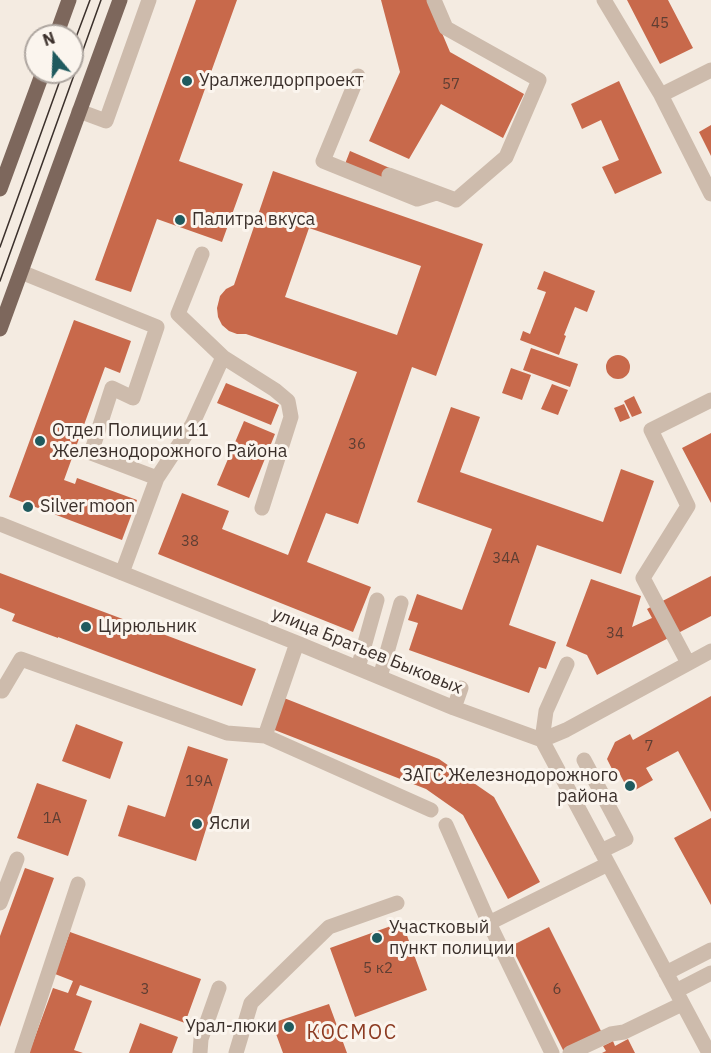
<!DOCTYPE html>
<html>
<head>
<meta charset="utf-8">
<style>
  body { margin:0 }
  #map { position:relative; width:711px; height:1053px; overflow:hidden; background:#f4ebe1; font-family:"IBM Plex Sans",sans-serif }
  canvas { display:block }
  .north { position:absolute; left:24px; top:24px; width:60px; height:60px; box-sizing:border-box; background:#fbf5ee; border:2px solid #aea6a0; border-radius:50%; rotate:341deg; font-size:16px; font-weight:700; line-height:24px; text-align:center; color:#3b302b }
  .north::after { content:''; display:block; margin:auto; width:21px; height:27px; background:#1f5a5e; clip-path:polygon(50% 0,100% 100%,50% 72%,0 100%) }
</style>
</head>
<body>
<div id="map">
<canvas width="711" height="1053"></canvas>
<div class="north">N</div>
</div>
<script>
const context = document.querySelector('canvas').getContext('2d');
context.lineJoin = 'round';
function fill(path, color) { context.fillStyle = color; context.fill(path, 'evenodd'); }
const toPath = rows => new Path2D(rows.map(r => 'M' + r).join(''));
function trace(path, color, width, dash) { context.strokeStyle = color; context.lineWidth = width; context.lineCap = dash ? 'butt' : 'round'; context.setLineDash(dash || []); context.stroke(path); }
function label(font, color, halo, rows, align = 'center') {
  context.font = font + ' "IBM Plex Sans",sans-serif'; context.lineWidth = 6; context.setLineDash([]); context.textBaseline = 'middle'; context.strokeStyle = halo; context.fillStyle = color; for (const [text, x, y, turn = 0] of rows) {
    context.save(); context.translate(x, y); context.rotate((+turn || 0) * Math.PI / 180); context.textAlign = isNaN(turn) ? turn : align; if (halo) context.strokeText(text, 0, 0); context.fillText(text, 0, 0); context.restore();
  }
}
fill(toPath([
  [196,0,237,0,179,161,243,184,222,242,157,219,131,292,95,280],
  [381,0,428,0,450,52,524,94,503,138,441,104,409,159,369,141,400,72],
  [627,0,668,0,693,48,660,64],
  [619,81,662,173,615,194,602,167,619,160,601,120,582,129,571,104],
  [711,125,711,156,699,132],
  [350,151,392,169,386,181,345,164],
  [273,171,483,244,436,376,412,367,358,524,326,513,307,562,371,587,353,632,158,554,182,493,229,511,222,529,288,555,357,372,246,334,237,334,229,331,222,325,218,317,217,308,220,296,226,289,234,285],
  [309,228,421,266,397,335,285,297],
  [544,271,595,291,587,312,575,307,564,335,566,336,559,355,520,340,523,331,530,334,546,292,537,289],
  [74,320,131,341,120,373,105,367,64,480,75,484,77,478,137,500,122,540,9,497],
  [531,348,578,364,570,387,523,370],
  '606 367a12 12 0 1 1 24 0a12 12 0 1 1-24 0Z',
  [511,368,531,375,522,400,502,393],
  [226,383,279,405,271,425,217,403],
  [552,384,568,390,558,415,541,409],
  [634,396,642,413,632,417,624,401],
  [624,404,630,418,620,422,614,408],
  [451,407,480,417,460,472,603,522,621,469,654,481,621,574,537,545,509,625,556,642,546,669,539,667,529,693,409,650,418,623,408,620,417,594,462,610,492,529,417,502],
  [244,421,275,434,249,498,217,485],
  [711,433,711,503,682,448],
  [0,573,256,669,242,706,58,637,58,638,12,621,15,614,0,608],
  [711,576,711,616,597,675,587,655,566,646,591,579,641,596,632,627,652,618,647,609],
  [711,696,711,812,678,751,646,768,653,780,630,793,617,769,613,771,607,759,615,742,630,734,633,740],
  [284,698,439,759,494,797,540,882,508,899,463,815,426,789,272,729],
  [76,724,123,742,110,779,62,761],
  [188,746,228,759,196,861,118,836,128,805,165,817],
  [37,783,87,800,68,856,17,838],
  [711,818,711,905,674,838],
  [25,868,54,878,0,1027,0,936],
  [402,922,427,990,355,1017,330,948],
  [549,927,602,1033,564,1052,511,946],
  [70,932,201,979,185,1023,80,985,76,995,92,1001,74,1050,83,1053,29,1053,53,988,68,993,73,981,55,974],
  [329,1004,347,1053,283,1053,272,1023],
  [140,1023,178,1037,172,1053,129,1053],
  [628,1039,635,1053,602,1053,606,1051,603,1046,613,1041,615,1046]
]), '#c8694b');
trace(toPath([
  [604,0,661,95,711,194],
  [358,76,323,161,417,199,436,193],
  [661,95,711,70],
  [79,111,106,121,149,0],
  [389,175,456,200,506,157,539,80,446,28,434,0],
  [202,254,178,314,223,357,275,390,288,401,291,417,262,508],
  [21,272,157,327,133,398,112,388,91,453,157,478],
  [0,524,297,643,454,708,542,740,566,730,711,651],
  [122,573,157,478,192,425,223,357],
  [688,663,643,578,688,506,651,430,711,400],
  [358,668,377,600],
  [380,677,401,603],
  [0,690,2,691,21,659,227,733,265,736,431,810],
  [454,708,461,688],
  [265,736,297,643],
  [542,740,709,1053],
  [542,740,546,711,567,664],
  [584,760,626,839,601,851],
  [446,825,489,923],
  [0,903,17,859],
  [666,973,711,950],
  [676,991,711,973],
  [22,1053,78,884],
  [200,1053,201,1039,219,988],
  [236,1053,251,1003,329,927,397,903],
  [552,1053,489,923,608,864],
  [570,1053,611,1034,624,1032,682,1004]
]), '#cdbbac', 15);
trace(toPath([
  [56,36,69,0],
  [0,189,43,72],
  [0,329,120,0]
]), '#7d675c', 15);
trace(toPath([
  [72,48,90,0],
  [0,247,63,72],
  [0,281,101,0]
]), '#3b302b', 1.5);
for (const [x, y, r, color] of [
  [187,81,6,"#1f5a5e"],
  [180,220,6,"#1f5a5e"],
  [40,441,6,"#1f5a5e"],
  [28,507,6,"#1f5a5e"],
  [86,627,6,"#1f5a5e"],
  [630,786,6,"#1f5a5e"],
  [197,824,6,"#1f5a5e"],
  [377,938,6,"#1f5a5e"],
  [289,1027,6,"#1f5a5e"]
]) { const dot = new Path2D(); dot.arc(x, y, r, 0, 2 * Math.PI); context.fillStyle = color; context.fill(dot); trace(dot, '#fbf5ee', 2); }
label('15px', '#5e3e33', null, [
  ["45",660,24],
  ["57",451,85],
  ["36",357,445],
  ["38",190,542],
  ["34А",506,559],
  ["34",615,634],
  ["7",649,747],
  ["19А",199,782],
  ["1А",52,819],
  ["5 к2",378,969],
  ["3",145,990],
  ["6",557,990]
]);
label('18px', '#3b302b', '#fbf5ee', [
  ["Уралжелдорпроект",199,81],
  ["Палитра вкуса",192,220],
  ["Отдел Полиции 11",52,431],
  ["Железнодорожного Района",52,452],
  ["Silver moon",40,507],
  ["Цирюльник",98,627],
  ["ЗАГС Железнодорожного",618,776,"right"],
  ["района",618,797,"right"],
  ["Ясли",209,824],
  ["Участковый",389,928],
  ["пункт полиции",389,949],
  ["Урал-люки",277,1027,"right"]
], 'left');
label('18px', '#3b302b', '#fbf5ee', [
  ["улица Братьев Быковых",367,651,22]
]);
context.letterSpacing = '1.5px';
label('20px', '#8c3b22', '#fbf5ee', [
  ["КОСМОС",352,1033]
]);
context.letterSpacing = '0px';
</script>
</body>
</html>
